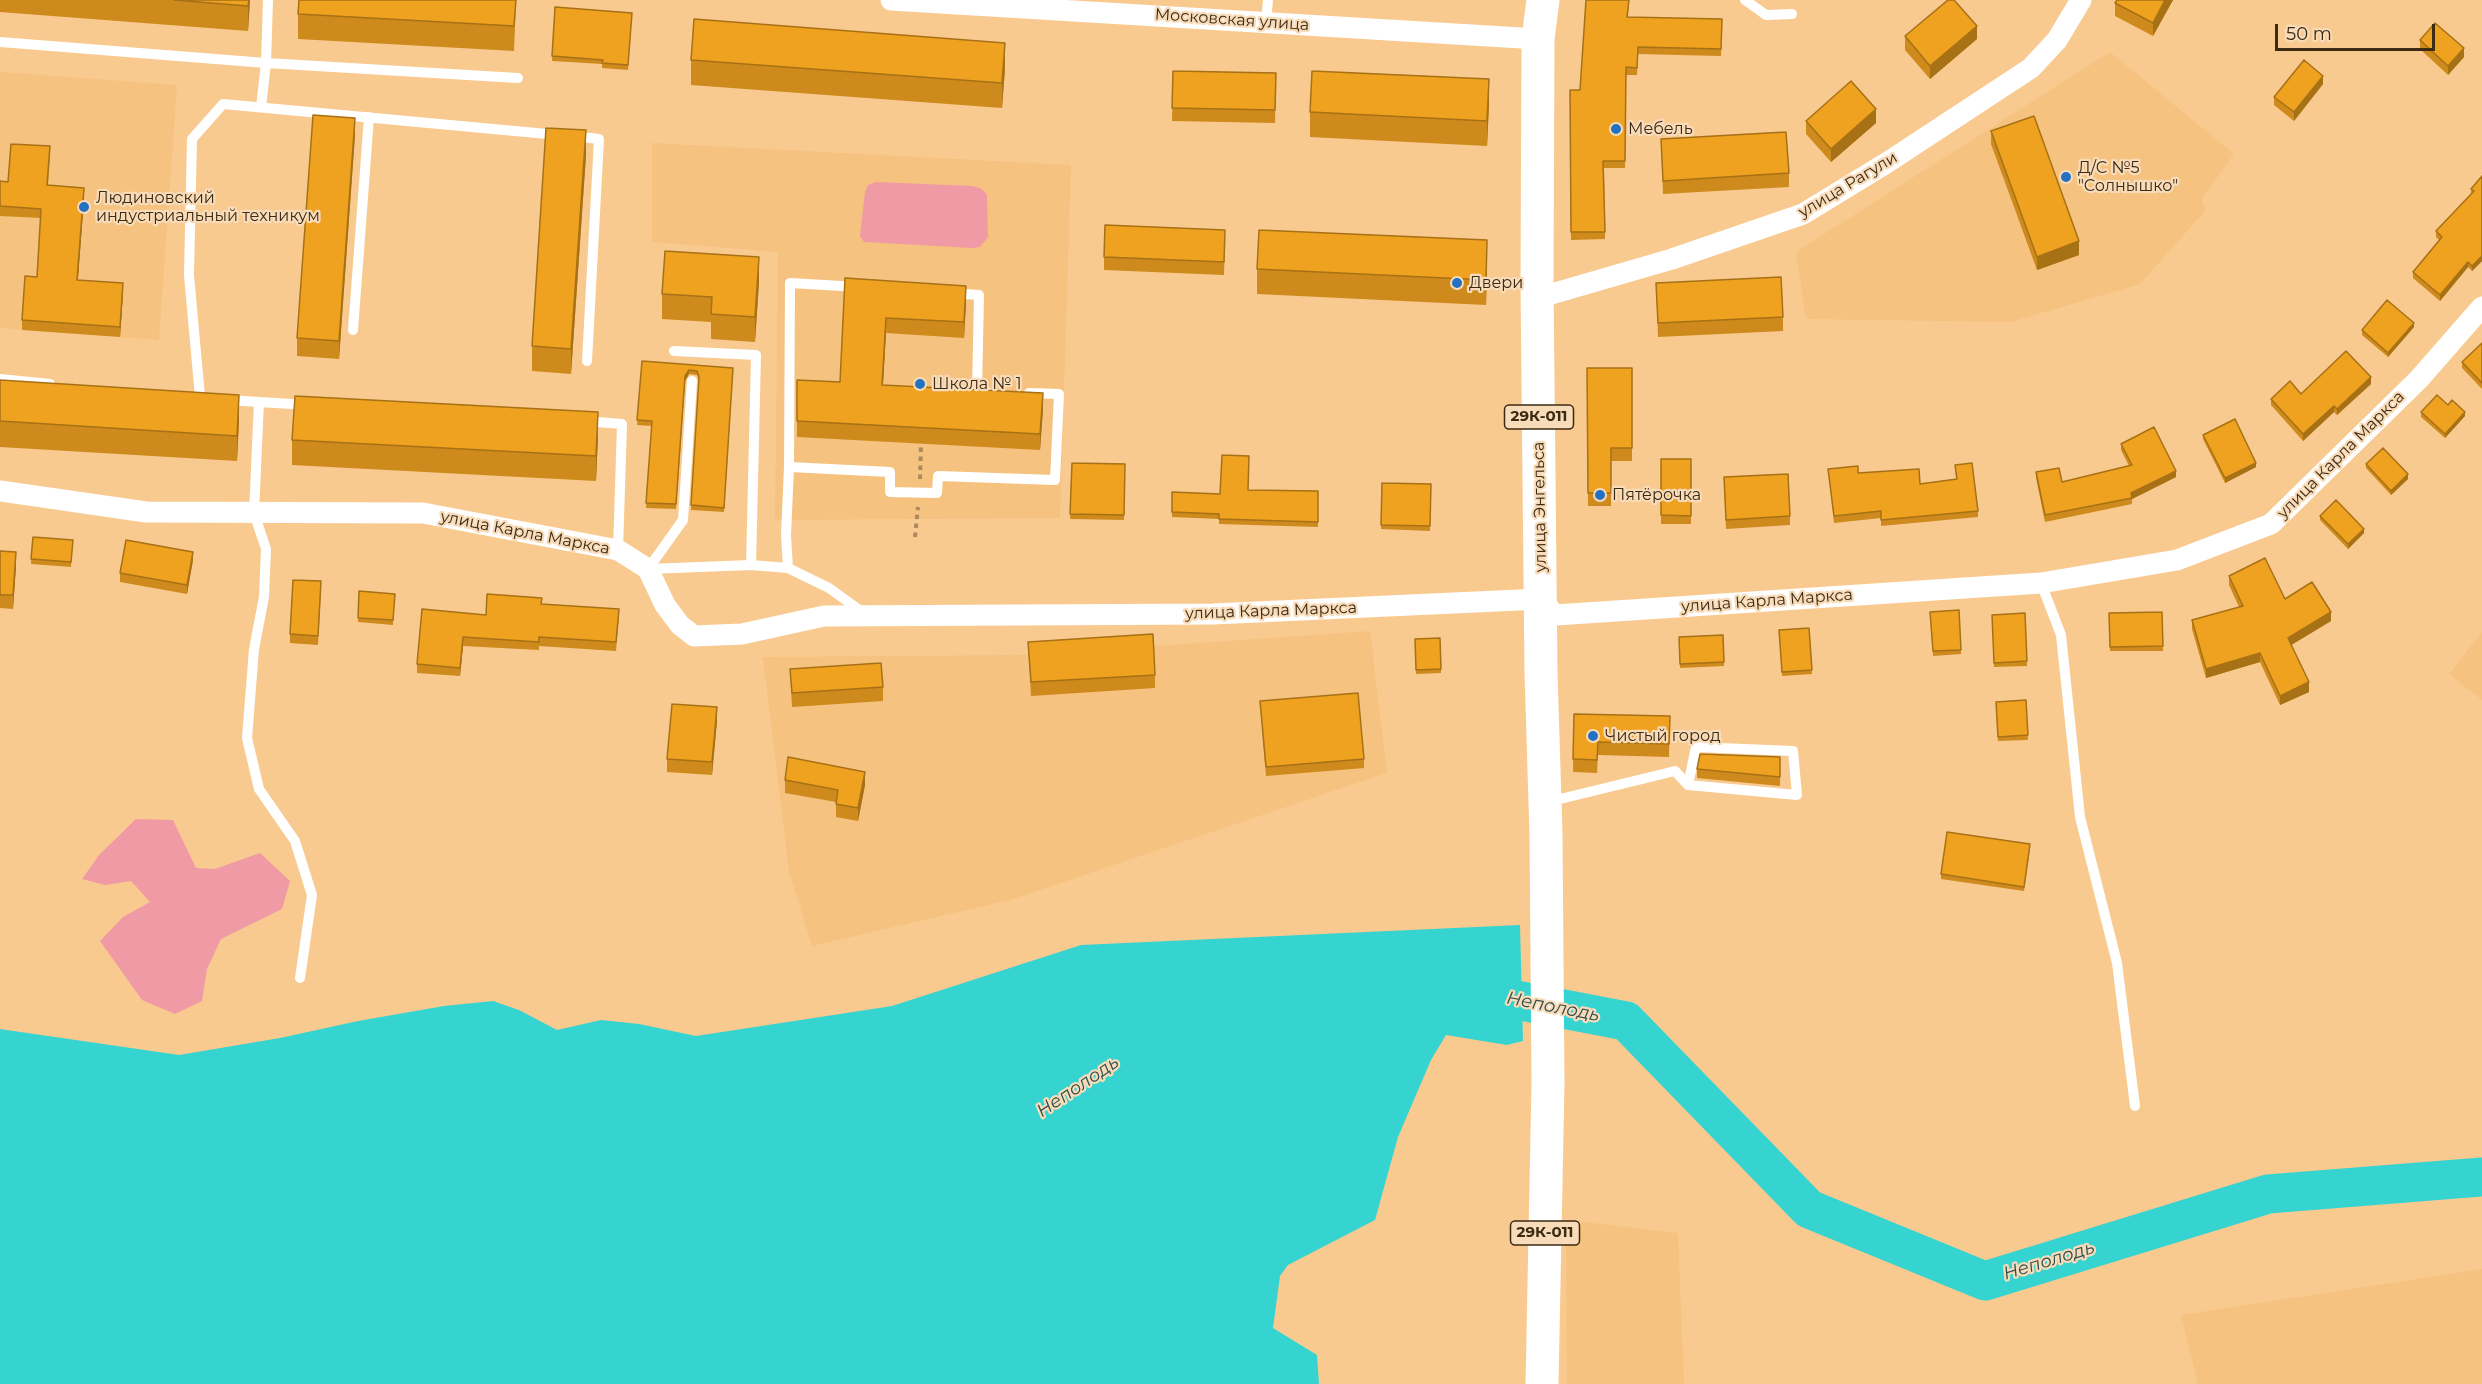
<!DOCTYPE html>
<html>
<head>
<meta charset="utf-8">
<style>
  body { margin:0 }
  #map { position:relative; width:2482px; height:1384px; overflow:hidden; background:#f9ca8f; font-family:Montserrat,sans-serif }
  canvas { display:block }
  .scale { position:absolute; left:2275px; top:24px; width:160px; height:27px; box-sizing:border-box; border:3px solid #3c2a12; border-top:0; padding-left:8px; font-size:18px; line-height:21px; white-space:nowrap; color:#3c2a12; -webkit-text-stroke:4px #f8dbb9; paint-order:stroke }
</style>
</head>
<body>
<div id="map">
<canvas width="2482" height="1384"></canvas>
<div class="scale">50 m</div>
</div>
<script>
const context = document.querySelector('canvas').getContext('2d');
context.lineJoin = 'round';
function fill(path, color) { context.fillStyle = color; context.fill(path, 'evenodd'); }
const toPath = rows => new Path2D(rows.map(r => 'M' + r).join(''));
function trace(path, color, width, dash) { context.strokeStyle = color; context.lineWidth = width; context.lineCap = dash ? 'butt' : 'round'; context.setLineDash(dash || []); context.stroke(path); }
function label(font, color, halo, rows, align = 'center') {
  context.font = font + ' Montserrat,sans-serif'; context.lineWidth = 4.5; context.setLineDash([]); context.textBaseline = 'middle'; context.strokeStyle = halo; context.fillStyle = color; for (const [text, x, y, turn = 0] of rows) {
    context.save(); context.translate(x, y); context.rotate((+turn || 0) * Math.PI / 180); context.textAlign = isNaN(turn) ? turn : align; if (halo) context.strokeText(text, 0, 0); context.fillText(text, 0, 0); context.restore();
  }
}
fill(toPath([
  [2110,52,2234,154,2201,200,2206,210,2140,284,2011,322,1806,319,1796,252],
  [0,72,177,85,159,340,0,328],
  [652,143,1071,165,1060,518,775,520,778,252,652,242],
  [1370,631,1387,773,1010,900,812,946,789,872,763,657,1028,655],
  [2482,632,2482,700,2449,674],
  [1566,1220,1678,1233,1684,1384,1567,1384],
  [2482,1269,2482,1384,2198,1384,2181,1315]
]), '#f5c27f');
fill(toPath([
  [876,182,973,186,982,189,987,195,988,237,980,247,973,248,864,242,860,236,865,192,868,185],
  [136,819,173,820,196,868,215,869,260,853,290,881,282,909,221,939,207,969,202,1001,175,1014,142,1000,100,941,123,917,150,902,131,881,105,885,82,879,99,855]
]), '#ef9aa4');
fill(toPath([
  [1520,925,1523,1041,1507,1045,1446,1035,1431,1060,1398,1137,1375,1220,1288,1265,1280,1276,1273,1328,1317,1355,1319,1384,0,1384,0,1029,179,1055,280,1038,358,1021,444,1006,493,1001,519,1010,557,1030,601,1020,639,1024,696,1036,892,1006,1081,945]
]), '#36d4d1');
trace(toPath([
  [1469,991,1626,1021,1809,1209,1985,1281,2268,1194,2482,1177]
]), '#36d4d1', 39);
trace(toPath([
  [920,479,921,444],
  [915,537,918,507]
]), '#ad8a5d', 4, [4.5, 4.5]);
trace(toPath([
  [1745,0,1766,15,1792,14],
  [1266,22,1268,0],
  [0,42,266,63,518,78],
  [261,107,266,63,268,0],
  [573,136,599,139,587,361],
  [952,293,979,295,977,392,987,392],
  [353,330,369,117],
  [674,351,756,355,751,565],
  [0,379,50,384],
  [200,397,189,275,192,139,223,104,558,135],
  [227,400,259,402,254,513,266,549,264,597,254,649,247,738,259,789,295,841,312,895,300,978],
  [259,402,308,405],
  [584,421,622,424,618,550],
  [789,467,890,472,890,492,937,493,938,476,1055,480,1059,394,1029,393],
  [788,568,786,535,789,467,790,283,859,287],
  [648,569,751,565,788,568,829,588,865,614],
  [648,569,683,520,692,381],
  [2041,583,2061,635,2080,817,2117,963,2135,1106],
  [1552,795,1556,800,1675,771,1688,785,1797,795,1793,751,1696,747,1688,785]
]), '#fff', 10);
trace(toPath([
  [891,0,1538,39],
  [1537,283,1548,295,1672,259,1803,214,1888,162,2031,68,2057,40,2081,0],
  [0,491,146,512,423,513,618,550,648,569,665,605,680,625,694,636,742,634,824,616,1213,614,1541,599,1555,615,2041,583,2177,560,2271,524,2419,379,2482,307]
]), '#fff', 21);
trace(toPath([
  [1542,1384,1548,1083,1546,835,1541,672,1537,283,1538,39,1543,0]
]), '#fff', 33);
fill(toPath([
  [0,0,250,0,248,31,0,12],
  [516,0,514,51,298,39,298,14],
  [1629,0,1628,17,1722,19,1721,56,1638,54,1637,75,1626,75,1625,168,1604,168,1605,239,1571,240,1570,90,1580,90],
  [2117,0,2173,0,2153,36,2115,16,2115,3],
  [555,7,632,13,628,70,602,68,602,64,552,61],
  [1905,36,1977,39,1930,79,1905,50],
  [2420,40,2464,57,2448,75,2420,49],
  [691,60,1005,68,1002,108,691,85],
  [1173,71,1276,73,1275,123,1172,121],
  [2323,84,2294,121,2274,105,2274,97],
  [1489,104,1487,146,1310,137,1310,112],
  [1806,121,1876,123,1831,162,1806,134],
  [1991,131,2079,255,2037,270,1991,144],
  [355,135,339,359,297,356,297,338],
  [1661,139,1789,173,1789,187,1663,194],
  [586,155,571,374,532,371,532,346],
  [50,156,48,185,84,198,78,280,123,293,120,337,22,330,22,320,37,277,41,218,0,216,0,181,8,182],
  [2482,176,2482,261,2472,271,2468,267,2440,301,2413,278,2413,272,2439,240,2436,237,2436,231,2471,194,2471,189],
  [1225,243,1224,275,1104,270,1104,257],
  [1487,265,1486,305,1257,294,1257,269],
  [845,278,966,302,964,338,886,333,883,385,1043,409,1040,450,797,437,797,380,840,382],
  [759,282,755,342,711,339,711,322,662,319,662,294],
  [1656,283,1783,317,1783,331,1658,337],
  [2414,327,2388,357,2362,335,2362,330],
  [2482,343,2482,389,2462,368,2462,362],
  [642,361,733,368,724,512,691,510,699,381,697,375,689,374,685,381,676,509,646,508,652,426,637,425],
  [1587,368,1632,368,1632,461,1611,461,1611,506,1588,506],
  [0,380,239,420,237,461,0,447],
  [2371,384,2337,415,2334,412,2303,441,2271,405,2271,399],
  [2448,405,2465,416,2445,438,2421,417,2421,412],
  [2203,435,2256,467,2225,483,2203,439],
  [598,437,596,481,292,465,292,440],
  [2121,444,2176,477,2132,499,2132,504,2045,522,2036,478,2036,472,2062,482,2129,466,2121,450],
  [1661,459,1691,459,1691,524,1661,524],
  [1072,463,1125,464,1124,520,1070,519],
  [2366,464,2408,479,2391,495,2366,468],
  [1955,465,1978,511,1978,517,1881,526,1881,518,1834,523,1828,469,1858,473,1920,484,1956,479],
  [1724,477,1790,516,1790,525,1726,529],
  [1382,483,1431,484,1430,531,1381,529],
  [1248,490,1318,491,1318,527,1219,524,1219,519,1172,517,1172,492,1220,494],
  [2320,516,2364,533,2348,549,2320,520],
  [33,537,73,540,71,567,31,564],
  [0,551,16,566,13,609,0,608],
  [193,560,187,594,120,582,120,573],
  [2229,576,2331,621,2291,645,2309,692,2280,705,2260,662,2206,678,2192,629,2192,620,2239,607,2229,585],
  [321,590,318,645,290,643,290,634],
  [359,591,395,594,393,625,358,622],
  [542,604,619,617,616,651,539,646,539,650,463,646,460,676,417,673,417,664,486,615],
  [1959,610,1961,654,1933,656,1930,612],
  [2162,612,2163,651,2110,651,2109,613],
  [2025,613,2027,666,1994,667,1992,615],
  [1809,628,1812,674,1782,676,1779,630],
  [1723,635,1724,666,1680,668,1679,637],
  [1440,638,1441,673,1416,674,1415,639],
  [1028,642,1155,675,1155,688,1031,696],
  [790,669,883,687,883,701,792,707],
  [2026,700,2028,740,1998,741,1996,702],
  [1260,701,1364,759,1364,768,1266,776],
  [1574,714,1670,716,1669,757,1598,755,1597,773,1573,772],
  [717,721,712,775,667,772,667,759],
  [1780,757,1780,786,1697,778,1697,769],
  [785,780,865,785,858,821,836,817,836,802,785,793],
  [2030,849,2024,891,1941,879,1941,874]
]), '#ce8a1c');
fill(toPath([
  [249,0,250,0,248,31,248,6],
  [2165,0,2173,0,2153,36,2153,23],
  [1977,26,1977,39,1930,79,1930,66],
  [1005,43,1005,68,1002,108,1002,83],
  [2464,48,2464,57,2448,75,2448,66],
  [2323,76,2323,84,2294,121,2294,112],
  [1489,79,1489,104,1487,146,1487,121],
  [1876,109,1876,123,1831,162,1831,149],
  [355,118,355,135,339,359,339,341],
  [586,130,586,155,571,374,571,349],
  [84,188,84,198,77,290,77,280],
  [1487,240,1487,265,1486,305,1486,280],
  [2079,241,2079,255,2037,270,2037,257],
  [2482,256,2482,261,2472,271,2472,266],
  [759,257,759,282,755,342,755,317],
  [2468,262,2468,267,2440,301,2440,295],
  [123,283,123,293,120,337,120,327],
  [966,286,966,302,964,338,964,322],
  [886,318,886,333,882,400,882,385],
  [2414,323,2414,327,2388,357,2388,353],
  [689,370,689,374,685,381,676,509,685,376],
  [2371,377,2371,384,2337,415,2337,409],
  [1043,393,1043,409,1040,450,1040,434],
  [239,395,239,420,237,461,237,436],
  [2334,406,2334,412,2303,441,2303,434],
  [598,412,598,437,596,481,596,456],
  [2465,412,2465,416,2445,438,2445,434],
  [2256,463,2256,467,2225,483,2225,478],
  [2176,471,2176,477,2132,499,2131,493],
  [2408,474,2408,479,2391,495,2391,491],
  [2364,529,2364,533,2348,549,2348,544],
  [16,552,16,566,13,609,13,595],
  [193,552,193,560,187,594,187,585],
  [2331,612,2331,621,2288,647,2288,638],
  [463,637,463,646,460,676,460,668],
  [2260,653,2260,662,2206,678,2206,669],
  [2309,682,2309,692,2280,705,2280,696],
  [717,707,717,721,712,775,712,762],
  [865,772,865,785,858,821,858,808]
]), '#a77116');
const building = toPath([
  [174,0,249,0,248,6,174,0],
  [299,0,516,0,514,26,298,14,299,0],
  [1586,0,1629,0,1627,17,1722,19,1721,49,1638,47,1637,68,1626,67,1625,161,1603,161,1605,232,1571,232,1570,90,1580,90,1586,0],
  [1948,0,1954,0,1977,26,1930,66,1905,36,1948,0],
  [2117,0,2165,0,2153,23,2115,3,2117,0],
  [555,7,632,13,628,65,602,63,603,60,552,56,555,7],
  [694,19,1005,43,1002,83,691,60,694,19],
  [2435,23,2464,48,2448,66,2420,40,2435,23],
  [2304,60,2323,76,2294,112,2274,97,2304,60],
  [1173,71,1276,73,1275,110,1172,108,1173,71],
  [1312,71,1489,79,1487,121,1310,112,1312,71],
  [1851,81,1876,109,1831,149,1806,121,1851,81],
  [313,115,355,118,339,341,297,338,313,115],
  [2034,116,2079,241,2037,257,1991,131,2034,116],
  [546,128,586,130,571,349,532,346,546,128],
  [1786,132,1789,173,1663,181,1661,139,1786,132],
  [11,144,50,146,47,185,84,188,77,280,123,283,120,327,22,320,25,276,37,277,41,209,0,206,0,181,8,182,11,144],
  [2482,176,2482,256,2472,266,2468,262,2440,295,2413,272,2442,237,2436,231,2474,191,2471,189,2482,176],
  [1105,225,1225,230,1224,262,1104,257,1105,225],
  [1259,230,1487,240,1486,280,1257,269,1259,230],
  [665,251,759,257,755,317,711,314,712,297,662,294,665,251],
  [1781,277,1783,317,1658,323,1656,283,1781,277],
  [845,278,966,286,964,322,886,318,882,385,1043,393,1040,434,797,421,797,380,840,382,845,278],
  [2387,300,2414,323,2388,353,2362,330,2387,300],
  [2482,343,2482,383,2462,362,2482,343],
  [2346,351,2371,377,2337,409,2334,406,2303,434,2271,399,2290,381,2301,394,2346,351],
  [642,361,733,368,724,508,691,505,699,377,697,371,689,370,685,376,676,504,646,503,652,421,637,420,642,361],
  [1587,368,1632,368,1632,448,1611,448,1611,493,1588,493,1587,368],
  [0,380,239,395,237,436,0,421,0,380],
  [2437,395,2448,405,2452,400,2465,412,2445,434,2421,412,2437,395],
  [295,396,598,412,596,456,292,440,295,396],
  [2235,419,2256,463,2225,478,2203,435,2235,419],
  [2154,427,2176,471,2131,493,2132,498,2045,515,2036,472,2059,468,2062,482,2132,465,2121,444,2154,427],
  [2383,448,2408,474,2391,491,2366,464,2383,448],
  [1222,455,1249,456,1248,490,1318,491,1318,522,1219,519,1219,514,1172,512,1172,492,1220,494,1222,455],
  [1661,459,1691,459,1691,516,1661,515,1661,459],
  [1072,463,1125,464,1124,515,1070,514,1072,463],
  [1972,463,1978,511,1881,520,1881,511,1834,516,1828,469,1858,466,1858,473,1919,469,1920,484,1957,479,1955,465,1972,463],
  [1788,474,1790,516,1726,520,1724,477,1788,474],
  [1382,483,1431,484,1430,526,1381,525,1382,483],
  [2336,500,2364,529,2348,544,2320,516,2336,500],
  [33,537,73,540,71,562,31,559,33,537],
  [126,540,193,552,187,585,120,573,126,540],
  [0,551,16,552,13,595,0,595,0,551],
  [2265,558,2285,599,2312,582,2331,612,2288,638,2309,682,2280,696,2260,653,2206,669,2192,620,2243,606,2229,576,2265,558],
  [293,580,321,581,318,636,290,634,293,580],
  [359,591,395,594,393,620,358,618,359,591],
  [487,594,542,598,541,604,619,609,616,642,539,637,539,642,463,637,460,668,417,664,422,609,486,615,487,594],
  [1959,610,1961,650,1933,651,1930,612,1959,610],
  [2162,612,2163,646,2110,647,2109,613,2162,612],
  [2025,613,2027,661,1994,663,1992,615,2025,613],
  [1809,628,1812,670,1782,672,1779,630,1809,628],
  [1153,634,1155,675,1031,682,1028,642,1153,634],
  [1723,635,1724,662,1680,664,1679,637,1723,635],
  [1440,638,1441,669,1416,670,1415,639,1440,638],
  [881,663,883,687,792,693,790,669,881,663],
  [1358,693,1364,759,1266,767,1260,701,1358,693],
  [2026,700,2028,735,1998,737,1996,702,2026,700],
  [672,704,717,707,712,762,667,759,672,704],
  [1574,714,1670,716,1669,744,1598,742,1597,760,1573,759,1574,714],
  [1700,754,1780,757,1780,777,1697,769,1700,754],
  [788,757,865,772,858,808,836,804,838,790,785,780,788,757],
  [1947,832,2030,844,2024,887,1941,874,1947,832]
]);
fill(building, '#efa120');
trace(building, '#a77116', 1.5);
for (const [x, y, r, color] of [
  [1616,129,6,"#2371c0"],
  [2066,177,6,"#2371c0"],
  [84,207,6,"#2371c0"],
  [1457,283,6,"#2371c0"],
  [920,384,6,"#2371c0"],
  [1600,495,6,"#2371c0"],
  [1593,736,6,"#2371c0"]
]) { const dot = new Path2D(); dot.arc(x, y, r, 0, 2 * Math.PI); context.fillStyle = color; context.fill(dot); trace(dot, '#f8dbb9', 2); }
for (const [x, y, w] of [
  [1539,417,69],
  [1545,1233,69]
]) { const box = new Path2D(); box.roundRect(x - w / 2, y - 12, w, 24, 4.5); context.fillStyle = '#f8dbb9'; context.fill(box); trace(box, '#3c2a12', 1.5); }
label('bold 15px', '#3c2a12', null, [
  ["29К-011",1539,417],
  ["29К-011",1545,1233]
]);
label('16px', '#3c2a12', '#f8dbb9', [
  ["Московская улица",1232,20,4],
  ["улица Рагули",1848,185,-31],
  ["улица Карла Маркса",2341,455,-45],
  ["улица Энгельса",1540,507,-91],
  ["улица Карла Маркса",525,533,11],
  ["улица Карла Маркса",1767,601,-4],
  ["улица Карла Маркса",1271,611,-2]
]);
label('16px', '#3c2a12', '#f8dbb9', [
  ["Мебель",1628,129],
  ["Д/С №5",2078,168],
  ["\"Солнышко\"",2078,186],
  ["Людиновский",96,198],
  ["индустриальный техникум",96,216],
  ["Двери",1469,283],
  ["Школа № 1",932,384],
  ["Пятёрочка",1612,495],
  ["Чистый город",1605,736]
], 'left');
label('italic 18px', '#2d4d4c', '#f8dbb9', [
  ["Неполодь",1553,1007,11],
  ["Неполодь",1078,1087,-34],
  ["Неполодь",2049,1261,-17]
]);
</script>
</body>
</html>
